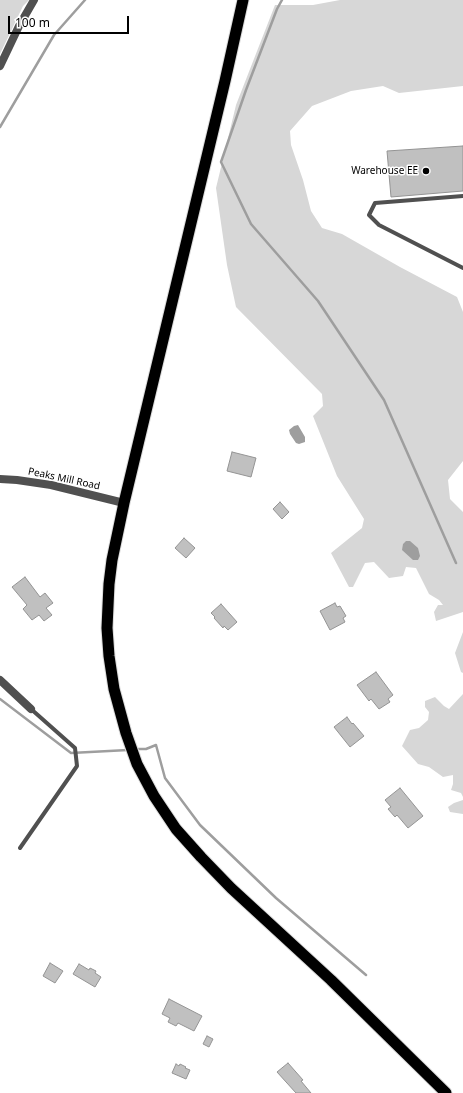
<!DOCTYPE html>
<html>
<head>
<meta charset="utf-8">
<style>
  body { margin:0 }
  #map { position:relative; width:463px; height:1093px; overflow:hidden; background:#fff; font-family:"Noto Sans",sans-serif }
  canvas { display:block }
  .scale { position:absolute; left:8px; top:16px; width:121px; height:18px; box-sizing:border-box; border:2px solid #000; border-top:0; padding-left:5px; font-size:12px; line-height:14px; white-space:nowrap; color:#000; -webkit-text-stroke:3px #fff; paint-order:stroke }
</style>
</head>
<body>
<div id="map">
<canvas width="463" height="1093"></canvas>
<div class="scale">100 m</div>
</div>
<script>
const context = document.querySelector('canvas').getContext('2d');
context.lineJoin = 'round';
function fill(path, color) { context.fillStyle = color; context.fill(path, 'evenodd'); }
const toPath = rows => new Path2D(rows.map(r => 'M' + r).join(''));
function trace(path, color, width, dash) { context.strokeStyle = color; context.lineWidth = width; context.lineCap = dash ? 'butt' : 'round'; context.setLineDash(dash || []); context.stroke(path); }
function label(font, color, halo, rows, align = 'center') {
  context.font = font + ' "Noto Sans",sans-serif'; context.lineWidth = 3; context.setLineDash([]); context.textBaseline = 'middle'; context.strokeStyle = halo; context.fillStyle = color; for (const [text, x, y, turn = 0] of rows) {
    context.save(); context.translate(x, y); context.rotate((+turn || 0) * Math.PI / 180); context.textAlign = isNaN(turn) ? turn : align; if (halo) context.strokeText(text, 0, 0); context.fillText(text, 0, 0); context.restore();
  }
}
fill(toPath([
  [0,0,29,0,23,6,0,54],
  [340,0,463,0,463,86,399,93,383,86,351,91,312,106,290,131,291,145,303,180,311,211,322,228,342,234,400,267,457,297,463,312,463,461,448,480,450,499,463,512,463,612,436,621,434,612,438,605,443,605,439,600,429,594,416,568,406,567,403,576,389,578,374,562,365,563,353,587,349,587,331,553,362,528,364,519,337,476,313,416,323,406,322,394,236,307,227,265,216,188,236,105,275,5,313,5],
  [463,632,463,673,461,672,455,653],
  [463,694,463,797,461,793,451,790,453,784,453,775,443,777,429,767,418,764,402,746,410,730,419,728,428,720,429,712,425,707,425,701,435,697,444,706,449,709],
  [463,800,463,814,450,812,448,807,454,803]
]), '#d7d7d7');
fill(toPath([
  [298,425,305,437,305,442,299,444,296,443,290,434,289,430,294,426],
  [406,541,410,541,418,548,420,556,418,560,413,560,402,550,403,544]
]), '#9e9e9e');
trace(toPath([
  [282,0,277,9,246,90,221,162,251,224,318,301,384,400,456,563],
  [0,127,54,35,85,0],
  [0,699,71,753,128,750],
  [135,749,146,749,156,745,165,778,200,825,276,898,366,975]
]), '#9e9e9e', 2.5);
const building = toPath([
  [463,146,463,191,391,197,387,151,463,146],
  [232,452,256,458,251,477,227,471,232,452],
  [280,502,289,512,282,519,273,509,280,502],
  [184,538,195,548,186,558,175,548,184,538],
  [25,577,40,597,45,593,53,603,46,608,52,615,44,621,39,615,32,620,23,609,27,605,12,587,25,577],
  [335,603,337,607,340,606,346,616,343,618,345,622,330,630,320,611,335,603],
  [221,604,237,622,228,630,224,626,223,628,214,618,215,617,211,613,221,604],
  [376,672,393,695,388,699,390,702,379,709,371,699,369,701,357,685,376,672],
  [347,717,352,724,353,723,364,736,350,747,334,727,347,717],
  [400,788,423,816,408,828,397,815,395,817,388,809,391,807,385,800,400,788],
  [50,963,63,971,55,983,43,976,50,963],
  [79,964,89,970,90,968,96,971,95,973,101,977,95,987,73,974,79,964],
  [169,999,202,1016,194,1031,178,1023,176,1026,168,1022,170,1018,162,1014,169,999],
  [207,1036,213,1039,209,1047,203,1044,207,1036],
  [288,1063,303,1080,301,1081,311,1093,296,1093,277,1072,288,1063],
  [176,1064,179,1066,180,1064,186,1067,185,1068,190,1070,186,1079,172,1073,176,1064]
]);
fill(building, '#c0c0c0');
trace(building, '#949494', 1);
const trunk = toPath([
  [243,0,225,81,124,503,112,560,109,584,107,628,109,656,114,689,126,733,137,764,154,796,176,829,201,857,231,888,331,980,446,1093]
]);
trace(trunk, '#dbdbdb', 13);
trace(toPath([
  [463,196,375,203,369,215,379,225,463,268],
  [20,848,77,766,75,748,31,709]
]), '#505050', 4);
trace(toPath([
  [0,66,19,26,34,0],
  [0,680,31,709]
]), '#505050', 8);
trace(toPath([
  [0,479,17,480,51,485,124,503]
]), '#505050', 8);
trace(trunk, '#000', 11);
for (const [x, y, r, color] of [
  [426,171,4,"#000"]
]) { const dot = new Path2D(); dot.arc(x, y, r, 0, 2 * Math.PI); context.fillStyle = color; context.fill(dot); trace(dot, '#fff', 1.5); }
label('10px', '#000', '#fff', [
  ["Warehouse EE",418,171]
], 'right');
label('10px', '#000', '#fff', [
  ["Peaks Mill Road",64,479,12]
]);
</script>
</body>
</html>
